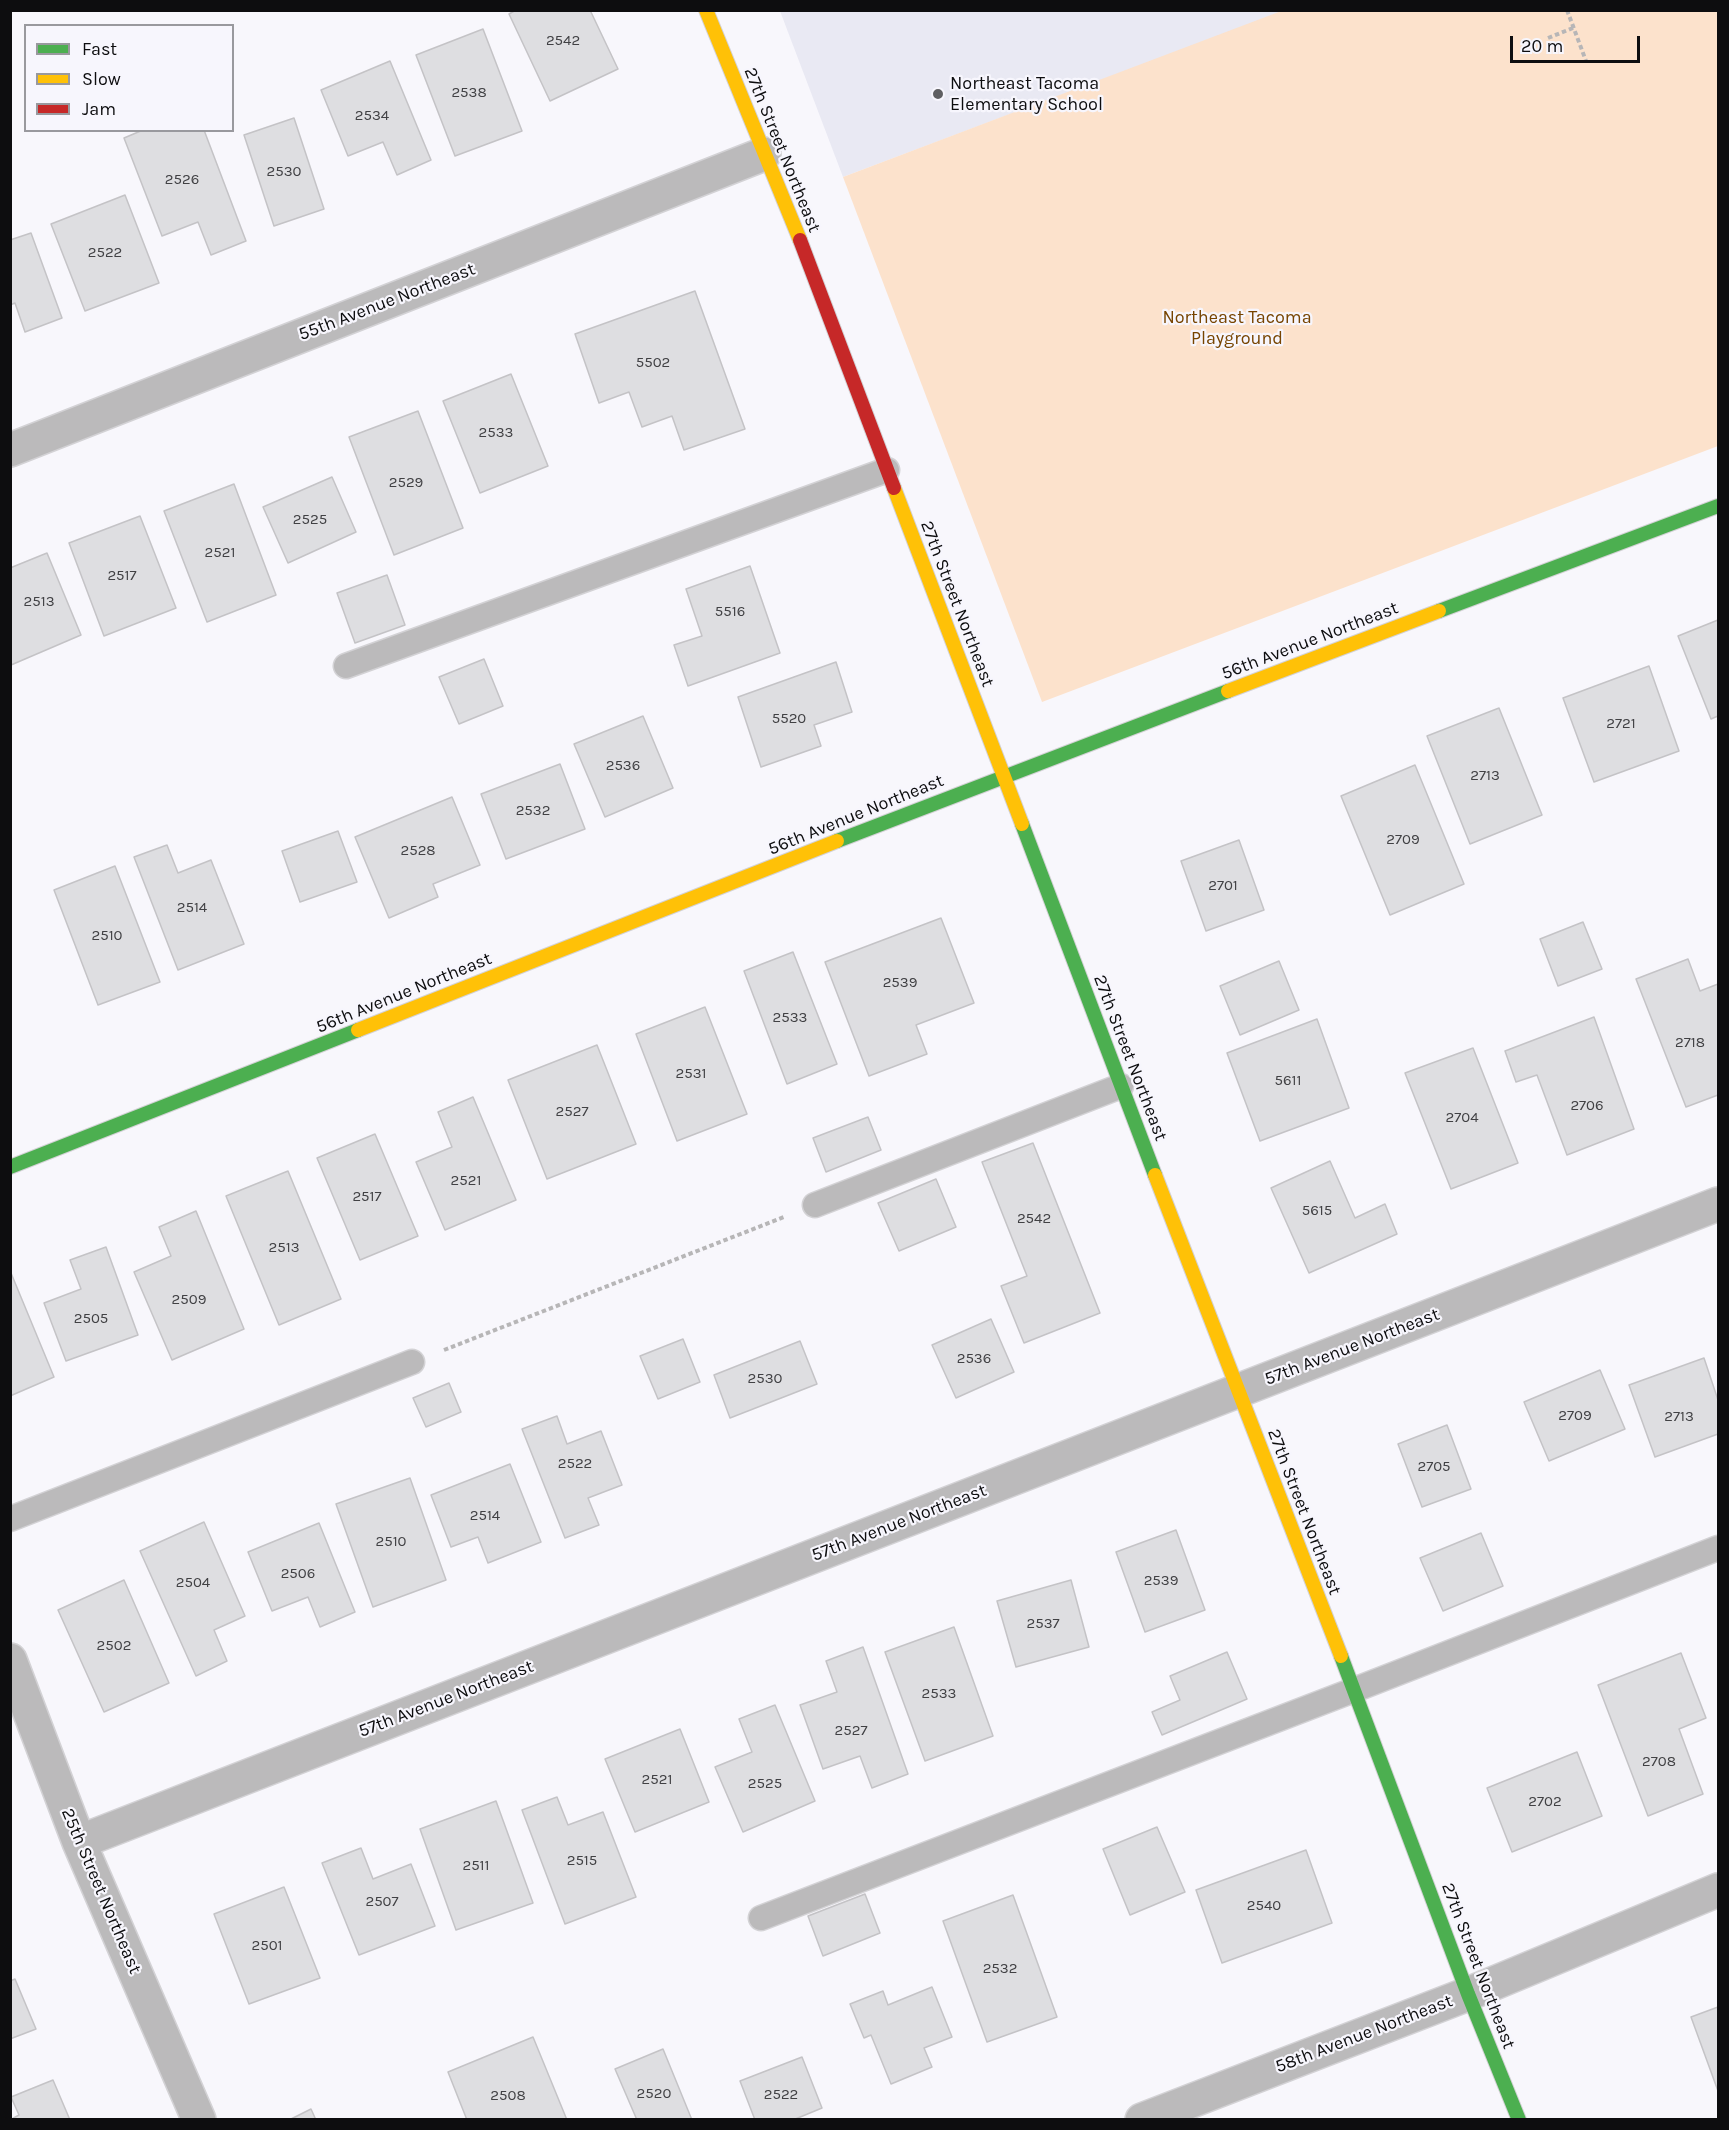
<!DOCTYPE html>
<html>
<head>
<meta charset="utf-8">
<style>
  body { margin:0 }
  #map { position:relative; width:1729px; height:2130px; overflow:hidden; background:#f8f7fc; font-family:Karla,sans-serif }
  canvas { display:block }
  .frame { position:absolute; inset:0; border:12px solid #0d0d0f; pointer-events:none }
  .legend { position:absolute; left:24px; top:24px; width:210px; height:108px; box-sizing:border-box; background:#f7f6fd; border:2px solid #99999e; margin:0; padding:8px 10px; list-style:none; font-size:18px; color:#0d0d0f }
  .legend li { display:flex; align-items:center; gap:12px; height:30px }
  .legend b { width:30px; border:2px solid #99999e }
  .scale { position:absolute; left:1510px; top:36px; width:130px; height:27px; box-sizing:border-box; border:3px solid #0d0d0f; border-top:0; padding-left:8px; font-size:18px; line-height:21px; white-space:nowrap; color:#0d0d0f; -webkit-text-stroke:4px #f7f6fd; paint-order:stroke }
</style>
</head>
<body>
<div id="map">
<canvas width="1729" height="2130"></canvas>
<div class="frame"></div>
<ul class="legend">
<li><b style="height:8px;background:#4caf50"></b>Fast</li>
<li><b style="height:8px;background:#ffc107"></b>Slow</li>
<li><b style="height:8px;background:#c62828"></b>Jam</li>
</ul>
<div class="scale">20 m</div>
</div>
<script>
const context = document.querySelector('canvas').getContext('2d');
context.lineJoin = 'round';
function fill(path, color) { context.fillStyle = color; context.fill(path, 'evenodd'); }
const toPath = rows => new Path2D(rows.map(r => 'M' + r).join(''));
function trace(path, color, width, dash) { context.strokeStyle = color; context.lineWidth = width; context.lineCap = dash ? 'butt' : 'round'; context.setLineDash(dash || []); context.stroke(path); }
function label(font, color, halo, rows, align = 'center') {
  context.font = font + ' Karla,sans-serif'; context.lineWidth = 4.5; context.setLineDash([]); context.textBaseline = 'middle'; context.strokeStyle = halo; context.fillStyle = color; for (const [text, x, y, turn = 0] of rows) {
    context.save(); context.translate(x, y); context.rotate((+turn || 0) * Math.PI / 180); context.textAlign = isNaN(turn) ? turn : align; if (halo) context.strokeText(text, 0, 0); context.fillText(text, 0, 0); context.restore();
  }
}
fill(toPath([
  [780,11,1284,11,843,177]
]), '#e9e9f3');
fill(toPath([
  [1284,10,1718,11,1718,446,1042,702,843,177]
]), '#fce2cc');
const building = toPath([
  [516,10,590,10,618,69,550,101,509,14,516,10],
  [483,29,522,131,455,156,416,55,483,29],
  [390,61,431,160,397,175,383,142,348,156,321,90,390,61],
  [294,118,324,209,274,226,244,135,294,118],
  [143,130,204,130,246,241,211,255,198,222,162,236,124,138,143,130],
  [125,195,159,283,85,311,51,224,125,195],
  [31,233,62,318,25,332,15,303,10,305,10,240,31,233],
  [695,291,745,429,684,450,672,416,642,427,629,392,599,403,575,334,695,291],
  [511,374,548,466,480,493,443,401,511,374],
  [418,411,463,528,394,555,349,437,418,411],
  [332,477,356,532,288,563,263,507,332,477],
  [234,484,276,595,207,622,164,511,234,484],
  [140,516,176,608,104,636,69,543,140,516],
  [47,553,81,635,11,665,10,568,47,553],
  [750,566,780,653,688,686,674,645,702,636,686,589,750,566],
  [387,575,405,625,355,643,337,593,387,575],
  [1718,620,1718,716,1711,719,1678,636,1718,620],
  [484,659,503,706,459,724,439,677,484,659],
  [836,662,852,712,814,725,821,746,761,767,738,697,836,662],
  [1649,666,1679,751,1594,782,1563,698,1649,666],
  [1499,708,1542,815,1470,844,1427,736,1499,708],
  [643,716,673,788,605,817,574,744,643,716],
  [560,764,585,829,506,859,481,794,560,764],
  [1415,765,1464,884,1390,915,1341,796,1415,765],
  [452,797,480,865,433,884,438,897,389,918,355,837,452,797],
  [338,831,357,882,300,902,282,851,338,831],
  [1239,840,1264,910,1206,931,1181,861,1239,840],
  [167,845,178,873,211,860,244,944,178,970,134,857,167,845],
  [115,866,160,982,98,1005,54,890,115,866],
  [941,918,974,1003,916,1025,927,1054,869,1076,825,962,941,918],
  [1583,922,1602,969,1558,986,1540,939,1583,922],
  [793,952,837,1064,787,1084,744,971,793,952],
  [1688,959,1700,991,1718,984,1718,1095,1686,1107,1636,979,1688,959],
  [1279,961,1299,1010,1240,1035,1220,986,1279,961],
  [705,1007,747,1114,677,1141,636,1034,705,1007],
  [1594,1017,1634,1129,1567,1155,1537,1075,1516,1082,1505,1051,1594,1017],
  [1317,1019,1349,1108,1260,1141,1227,1053,1317,1019],
  [597,1045,636,1144,547,1179,508,1080,597,1045],
  [1473,1048,1518,1163,1451,1189,1405,1073,1473,1048],
  [473,1097,516,1200,445,1230,416,1162,452,1147,438,1112,473,1097],
  [868,1117,881,1150,826,1172,813,1138,868,1117],
  [375,1134,418,1236,360,1260,317,1158,375,1134],
  [1033,1143,1100,1313,1024,1343,1001,1286,1027,1276,982,1162,1033,1143],
  [1330,1161,1355,1218,1385,1204,1397,1234,1309,1273,1271,1188,1330,1161],
  [288,1171,341,1299,279,1325,226,1196,288,1171],
  [936,1179,956,1227,899,1251,878,1203,936,1179],
  [196,1211,244,1329,172,1360,134,1272,171,1256,159,1227,196,1211],
  [106,1247,138,1335,66,1361,44,1303,81,1289,70,1260,106,1247],
  [11,1273,54,1377,10,1396,10,1273,11,1273],
  [991,1319,1014,1372,956,1398,932,1345,991,1319],
  [683,1339,700,1382,658,1399,640,1356,683,1339],
  [800,1341,817,1384,730,1418,714,1375,800,1341],
  [1704,1358,1718,1400,1718,1434,1655,1457,1629,1385,1704,1358],
  [1600,1370,1625,1429,1549,1461,1524,1402,1600,1370],
  [449,1383,461,1412,426,1427,413,1398,449,1383],
  [557,1416,567,1444,601,1431,622,1485,588,1498,599,1525,565,1538,522,1429,557,1416],
  [1447,1425,1471,1489,1422,1507,1398,1444,1447,1425],
  [510,1464,541,1542,488,1563,478,1537,451,1547,431,1495,510,1464],
  [410,1478,446,1580,373,1607,336,1504,410,1478],
  [204,1522,245,1616,214,1630,227,1661,196,1676,140,1551,204,1522],
  [319,1523,355,1612,320,1627,308,1597,272,1611,248,1552,319,1523],
  [1176,1530,1205,1610,1145,1632,1116,1552,1176,1530],
  [1481,1533,1503,1586,1443,1611,1420,1558,1481,1533],
  [124,1580,169,1683,104,1712,58,1610,124,1580],
  [1071,1580,1089,1647,1016,1667,997,1601,1071,1580],
  [954,1627,993,1736,925,1761,885,1652,954,1627],
  [863,1647,908,1774,872,1788,860,1756,823,1769,800,1705,837,1692,826,1661,863,1647],
  [1227,1652,1247,1699,1162,1735,1152,1712,1180,1700,1170,1676,1227,1652],
  [1681,1653,1706,1718,1679,1729,1703,1794,1648,1816,1598,1685,1681,1653],
  [775,1705,815,1801,743,1832,715,1767,752,1752,739,1719,775,1705],
  [680,1729,709,1802,635,1832,605,1759,680,1729],
  [1577,1752,1602,1816,1512,1852,1487,1788,1577,1752],
  [557,1797,568,1825,603,1812,636,1897,565,1924,522,1810,557,1797],
  [496,1801,533,1903,456,1930,420,1829,496,1801],
  [1157,1827,1185,1892,1130,1915,1103,1849,1157,1827],
  [361,1848,373,1879,411,1864,435,1926,359,1955,322,1863,361,1848],
  [1306,1850,1332,1923,1222,1963,1196,1890,1306,1850],
  [284,1887,320,1978,249,2004,214,1914,284,1887],
  [865,1894,880,1933,823,1956,808,1916,865,1894],
  [1013,1895,1057,2017,987,2042,943,1921,1013,1895],
  [15,1979,36,2029,10,2039,10,1981,15,1979],
  [932,1987,952,2037,924,2048,932,2067,891,2084,871,2035,864,2038,850,2004,883,1991,888,2005,932,1987],
  [1718,2007,1718,2091,1691,2017,1718,2007],
  [533,2037,567,2120,467,2120,448,2072,533,2037],
  [663,2049,692,2120,637,2120,615,2069,663,2049],
  [802,2057,822,2108,793,2120,755,2120,740,2081,802,2057],
  [53,2080,70,2120,10,2120,19,2115,11,2097,53,2080],
  [311,2109,316,2120,289,2120,311,2109]
]);
fill(building, '#dedee1');
trace(building, '#c4c3c6', 1.5);
const lane = toPath([
  [346,666,887,470],
  [815,1205,1121,1086],
  [10,1519,412,1362],
  [761,1918,1354,1690,1718,1548]
]);
const street = toPath([
  [10,450,764,154],
  [10,1660,79,1842,199,2120],
  [79,1842,1718,1204],
  [1142,2120,1468,1994,1718,1890]
]);
const fast = toPath([
  [1439,611,1718,506],
  [1022,824,1155,1175],
  [837,841,1228,691],
  [10,1167,358,1030],
  [1341,1656,1468,1994,1519,2120]
]);
const slow = toPath([
  [706,10,800,240],
  [894,488,1022,824],
  [1228,691,1439,611],
  [358,1030,837,841],
  [1155,1175,1341,1656]
]);
const jam = toPath([
  [800,240,894,488]
]);
trace(lane, '#d3d2d5', 27);
trace(street, '#d3d2d5', 36);
trace(fast, '#d3d2d5', 16);
trace(slow, '#d3d2d5', 16);
trace(jam, '#d3d2d5', 16);
trace(toPath([
  [1567,10,1586,61],
  [1548,38,1573,28],
  [444,1350,784,1217]
]), '#b7b6b7', 4, [4.5, 3]);
trace(lane, '#bbbabb', 24);
trace(street, '#bbbabb', 33);
trace(fast, '#4caf50', 14);
trace(slow, '#ffc107', 14);
trace(jam, '#c62828', 14);
for (const [x, y, r, color] of [
  [938,94,6,"#5f5f62"]
]) { const dot = new Path2D(); dot.arc(x, y, r, 0, 2 * Math.PI); context.fillStyle = color; context.fill(dot); trace(dot, '#f7f6fd', 2); }
label('15px', '#414144', null, [
  ["2542",563,41],
  ["2538",469,93],
  ["2534",372,116],
  ["2530",284,172],
  ["2526",182,180],
  ["2522",105,253],
  ["5502",653,363],
  ["2533",496,433],
  ["2529",406,483],
  ["2525",310,520],
  ["2521",220,553],
  ["2517",122,576],
  ["2513",39,602],
  ["5516",730,612],
  ["5520",789,719],
  ["2721",1621,724],
  ["2536",623,766],
  ["2713",1485,776],
  ["2532",533,811],
  ["2709",1403,840],
  ["2528",418,851],
  ["2701",1223,886],
  ["2514",192,908],
  ["2510",107,936],
  ["2539",900,983],
  ["2533",790,1018],
  ["2718",1690,1043],
  ["2531",691,1074],
  ["5611",1288,1081],
  ["2706",1587,1106],
  ["2527",572,1112],
  ["2704",1462,1118],
  ["2521",466,1181],
  ["2517",367,1197],
  ["5615",1317,1211],
  ["2542",1034,1219],
  ["2513",284,1248],
  ["2509",189,1300],
  ["2505",91,1319],
  ["2536",974,1359],
  ["2530",765,1379],
  ["2709",1575,1416],
  ["2713",1679,1417],
  ["2522",575,1464],
  ["2705",1434,1467],
  ["2514",485,1516],
  ["2510",391,1542],
  ["2506",298,1574],
  ["2539",1161,1581],
  ["2504",193,1583],
  ["2537",1043,1624],
  ["2502",114,1646],
  ["2533",939,1694],
  ["2527",851,1731],
  ["2708",1659,1762],
  ["2521",657,1780],
  ["2525",765,1784],
  ["2702",1545,1802],
  ["2515",582,1861],
  ["2511",476,1866],
  ["2507",382,1902],
  ["2540",1264,1906],
  ["2501",267,1946],
  ["2532",1000,1969],
  ["2520",654,2094],
  ["2522",781,2095],
  ["2508",508,2096]
]);
label('18px', '#0d0d0f', '#f7f6fd', [
  ["Northeast Tacoma",950,84],
  ["Elementary School",950,105]
], 'left');
label('18px', '#0d0d0f', '#f7f6fd', [
  ["27th Street Northeast",782,150,68],
  ["55th Avenue Northeast",387,302,-21],
  ["27th Street Northeast",957,604,69],
  ["56th Avenue Northeast",1310,641,-21],
  ["56th Avenue Northeast",856,815,-22],
  ["56th Avenue Northeast",404,993,-22],
  ["27th Street Northeast",1130,1058,69],
  ["57th Avenue Northeast",1352,1347,-21],
  ["27th Street Northeast",1304,1512,69],
  ["57th Avenue Northeast",899,1523,-21],
  ["57th Avenue Northeast",446,1699,-21],
  ["25th Street Northeast",101,1891,67],
  ["27th Street Northeast",1478,1966,69],
  ["58th Avenue Northeast",1364,2034,-21]
]);
label('18px', '#740', '#f7f6fd', [
  ["Northeast Tacoma",1237,318],
  ["Playground",1237,339]
]);
</script>
</body>
</html>
